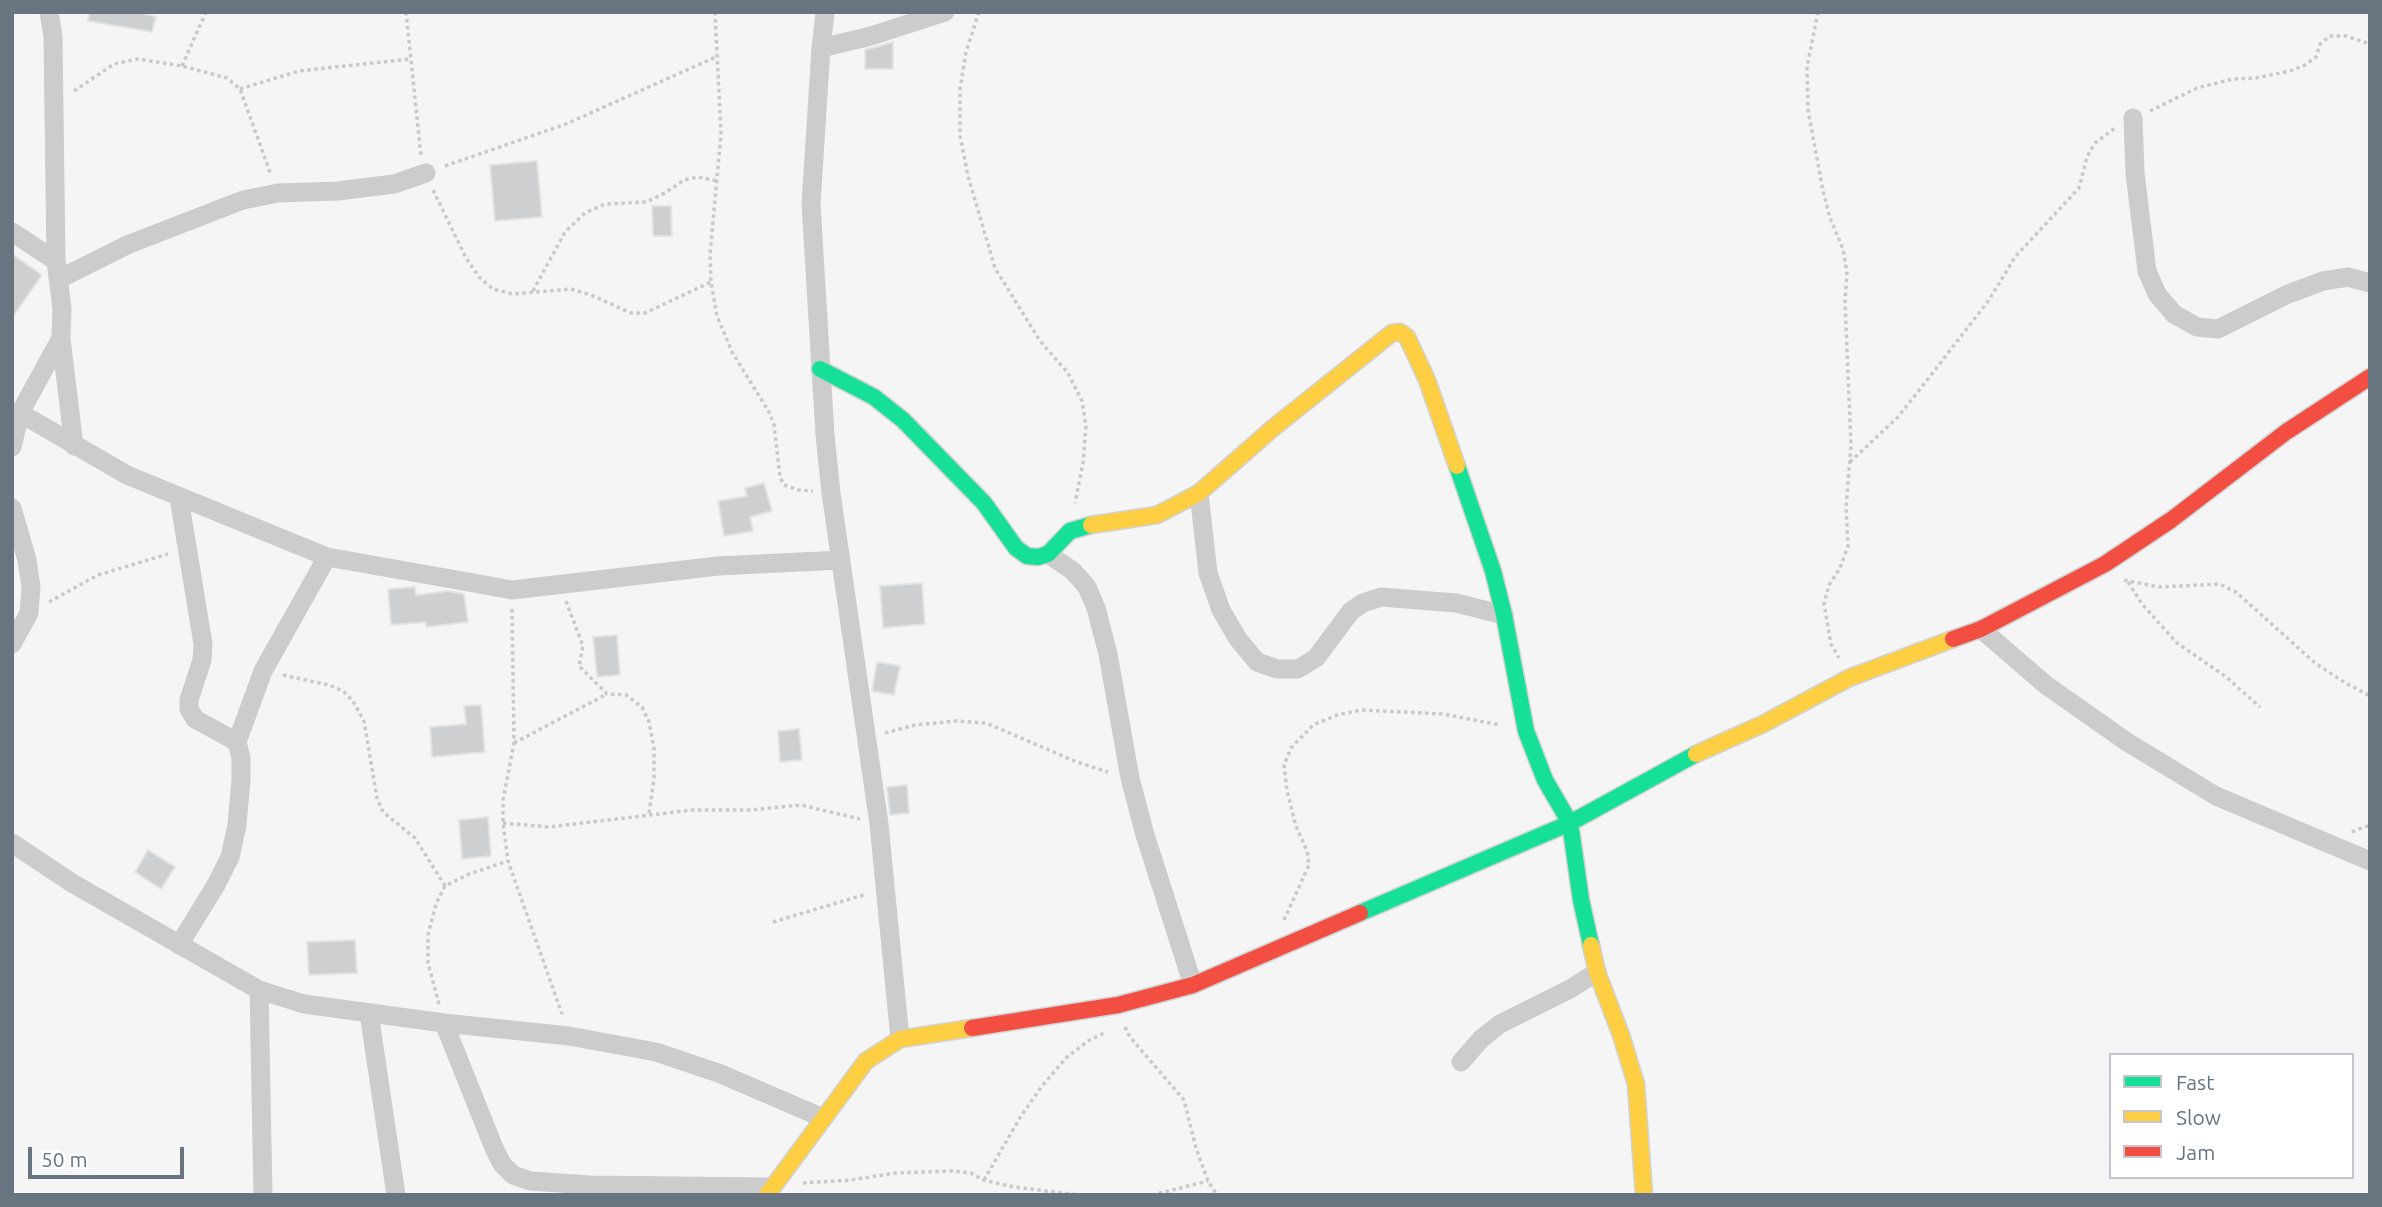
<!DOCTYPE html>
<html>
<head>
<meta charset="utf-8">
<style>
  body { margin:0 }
  #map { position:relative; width:2382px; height:1207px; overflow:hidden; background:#f5f5f5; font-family:Ubuntu,sans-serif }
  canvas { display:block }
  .frame { position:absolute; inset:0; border:14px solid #697481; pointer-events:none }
  .legend { position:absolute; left:2109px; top:1053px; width:245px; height:126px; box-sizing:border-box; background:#fff; border:2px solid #c3c7cd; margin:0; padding:9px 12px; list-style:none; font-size:21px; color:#697481 }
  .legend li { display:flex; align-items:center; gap:14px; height:35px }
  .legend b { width:35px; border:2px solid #c3c7cd }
  .scale { position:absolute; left:28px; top:1147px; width:156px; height:32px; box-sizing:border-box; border:4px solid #697481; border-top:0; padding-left:9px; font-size:21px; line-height:24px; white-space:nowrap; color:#697481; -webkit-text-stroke:5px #fff; paint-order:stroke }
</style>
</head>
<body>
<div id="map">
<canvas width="2382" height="1207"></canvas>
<div class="frame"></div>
<ul class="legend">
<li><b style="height:9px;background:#16e098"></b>Fast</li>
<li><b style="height:9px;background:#ffcf43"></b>Slow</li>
<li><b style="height:9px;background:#f24e42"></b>Jam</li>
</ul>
<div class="scale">50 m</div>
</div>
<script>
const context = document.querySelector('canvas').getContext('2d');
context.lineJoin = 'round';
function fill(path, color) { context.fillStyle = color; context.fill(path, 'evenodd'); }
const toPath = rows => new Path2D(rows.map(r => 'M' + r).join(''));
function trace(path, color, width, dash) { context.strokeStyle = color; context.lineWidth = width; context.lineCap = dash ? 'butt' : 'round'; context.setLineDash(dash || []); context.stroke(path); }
const building = toPath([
  [89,12,140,12,156,17,152,32,88,21,89,12],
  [893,42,893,69,865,69,865,50,893,42],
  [537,161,542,217,495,221,490,165,537,161],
  [652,206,671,206,672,236,653,236,652,206],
  [12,254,42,275,12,318,12,254],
  [764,483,772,511,750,517,753,531,724,536,718,501,747,496,745,488,764,483],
  [922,583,925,624,883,628,880,586,922,583],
  [415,587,416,595,448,591,464,594,468,622,426,627,426,622,391,625,388,589,415,587],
  [617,635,620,675,597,677,593,637,617,635],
  [877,662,900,666,894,695,872,691,877,662],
  [481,705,485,752,432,757,430,727,466,724,464,706,481,705],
  [799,729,802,760,780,762,778,731,799,729],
  [907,785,909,813,890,815,887,787,907,785],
  [488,817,491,856,462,859,459,820,488,817],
  [148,850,175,867,161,889,135,872,148,850],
  [355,940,357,973,309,975,307,942,355,940]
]);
fill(building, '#cecfd0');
trace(building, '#e4e4e4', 2);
const fast = toPath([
  [820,369,874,397,903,420,984,503,1016,548,1027,556,1038,557,1048,554,1070,531,1091,525],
  [1457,466,1493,571,1504,615,1526,731,1545,780,1570,823,1581,900,1591,945],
  [1360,913,1570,823,1696,754]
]);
const slow = toPath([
  [1091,525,1157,515,1199,493,1273,428,1392,333,1400,332,1407,337,1427,380,1457,466],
  [1696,754,1763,724,1849,678,1953,639],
  [1591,945,1597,972,1621,1035,1636,1084,1644,1195],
  [767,1195,866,1061,900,1039,972,1028]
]);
const jam = toPath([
  [1953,639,1981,629,2105,564,2171,520,2286,432,2370,377],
  [972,1028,1118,1005,1193,985,1360,913]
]);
trace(fast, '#d1d2d3', 19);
trace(slow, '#d1d2d3', 19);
trace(jam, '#d1d2d3', 19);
trace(toPath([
  [406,12,421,156],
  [715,12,721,134,710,254,711,282,717,316,732,352,769,412,774,425,780,477,784,485,799,490,813,491],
  [979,12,966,52,960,89,960,136,968,176,995,268,1040,341,1068,373,1082,401,1086,426,1083,463,1075,503],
  [1818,12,1807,67,1808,110,1823,191,1830,218,1843,249,1847,273,1845,301,1851,446,1846,507,1848,546,1840,568,1829,585,1824,604,1831,644,1839,658],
  [182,66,206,12],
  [240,89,299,71,410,59],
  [74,91,114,64,137,59,182,66,227,78,240,89,271,175],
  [2150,111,2197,88,2233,79,2256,78,2290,71,2305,65,2316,57,2320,44,2330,36,2346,36,2370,44],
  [445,166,566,124,718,56],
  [433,190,466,258,479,277,493,289,513,294,571,289,591,295,631,313,645,313,711,282],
  [533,291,565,232,585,213,605,204,646,202,665,193,684,180,698,177,718,181],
  [1850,462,1898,417,1931,375,1989,300,2015,257,2079,188,2087,157,2095,143,2115,128],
  [2124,580,2159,587,2219,584,2236,592,2315,663,2344,682,2370,696],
  [2128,582,2142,604,2177,643,2225,676,2260,707],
  [566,601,583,646,579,666,607,694,626,695,642,707,649,722,654,748,654,778,649,814],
  [49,602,98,575,168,554],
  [512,609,514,743,503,800,503,823,508,861,562,1014],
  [283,675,329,685,343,691,353,701,364,721,377,798,383,812,415,838,445,886],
  [885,733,915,725,956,721,986,723,1077,762,1108,772],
  [514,743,607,694],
  [503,823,549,827,692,810,750,810,801,805,860,819],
  [2352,832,2370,825],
  [1284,920,1309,865,1307,851,1296,826,1287,791,1284,765,1291,748,1313,725,1337,715,1361,710,1443,714,1500,725],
  [773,922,867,894],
  [439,1004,428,963,428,935,436,904,445,886,469,874,508,861],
  [1125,1027,1130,1037,1184,1100,1196,1148,1208,1181,1217,1195],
  [984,1180,1021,1116,1042,1086,1066,1058,1088,1041,1106,1032],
  [803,1183,851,1180,895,1173,952,1171,971,1173,983,1180,1014,1187,1079,1195],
  [1152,1195,1208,1181]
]), '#c9c9ca', 3.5, [3.5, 3.5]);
trace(toPath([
  [825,12,821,48,811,204,825,435,831,493,879,824,900,1039],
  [821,48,871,36,945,12],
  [2133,118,2135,173,2147,271,2157,294,2174,314,2197,327,2218,329,2288,294,2323,281,2348,277,2370,283],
  [12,232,56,261],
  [59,279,127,245,243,200,278,193,338,191,394,184,426,173],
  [61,339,74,446],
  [20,413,127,475,327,557,474,583,512,590,718,566,841,560],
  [12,447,20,413,61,338,62,309,56,261,53,36,49,12],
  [1199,493,1208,573,1221,610,1238,639,1257,662,1277,669,1298,669,1316,658,1351,611,1363,603,1381,597,1456,603,1504,615],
  [12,508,27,560,31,587,29,613,12,644],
  [1048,554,1073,571,1087,587,1096,608,1108,654,1130,778,1145,835,1193,985],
  [1981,629,2046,685,2127,742,2216,796,2370,861],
  [237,742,263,671,327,557],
  [12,843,72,883,259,990,304,1004,444,1023,569,1036,656,1052,721,1074,823,1118],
  [179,945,216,885,230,857,237,825,241,780,241,758,237,742,195,719,189,709,189,700,202,660,203,644,179,498],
  [259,990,263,1195],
  [369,1013,396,1195],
  [444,1023,494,1148,502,1164,513,1175,530,1181,590,1185,770,1187],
  [1461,1062,1481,1039,1500,1024,1570,989,1597,972]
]), '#cccccd', 19);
trace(fast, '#16e098', 16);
trace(slow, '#ffcf43', 16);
trace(jam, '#f24e42', 16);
</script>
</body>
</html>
